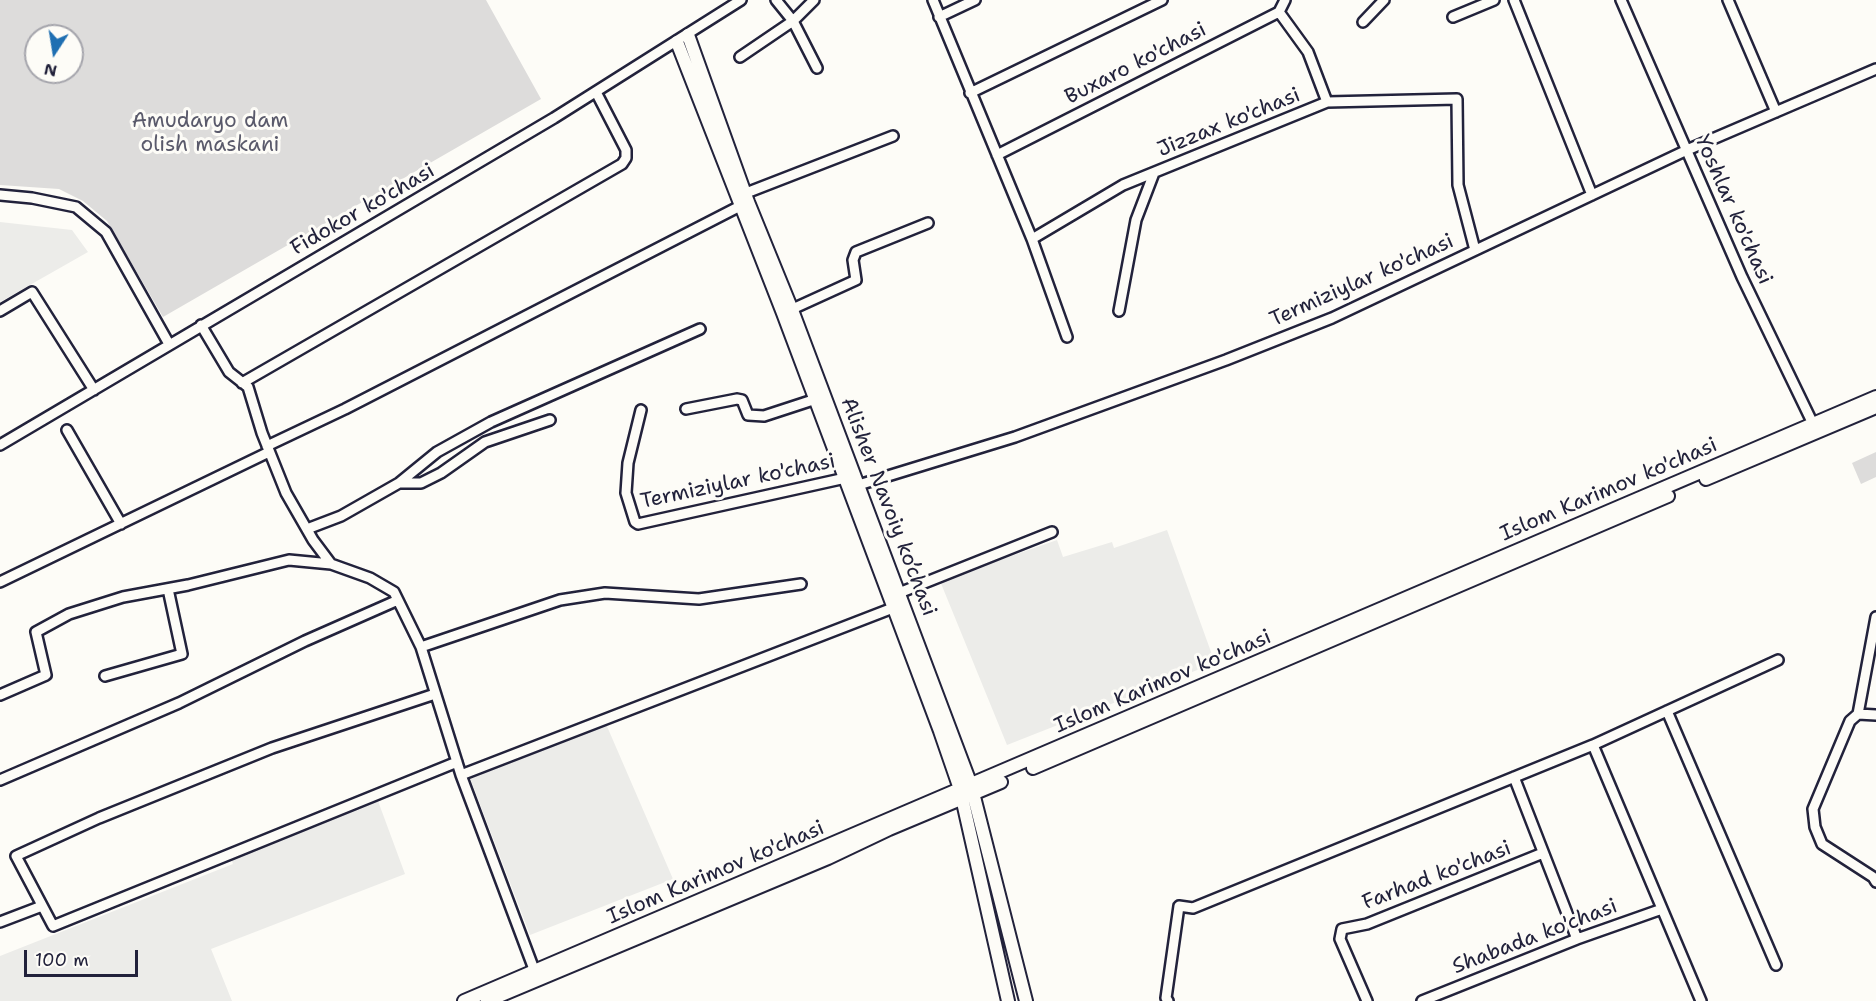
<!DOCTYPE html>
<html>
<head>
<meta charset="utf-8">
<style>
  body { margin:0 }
  #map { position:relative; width:1876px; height:1001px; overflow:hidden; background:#fdfcf7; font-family:"Shantell Sans",sans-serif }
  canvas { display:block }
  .north { position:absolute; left:24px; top:24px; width:60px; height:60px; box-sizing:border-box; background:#fdfcf7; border:2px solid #a5a5ac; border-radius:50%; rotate:192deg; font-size:16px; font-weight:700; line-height:24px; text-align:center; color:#22223b }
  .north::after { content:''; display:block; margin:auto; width:21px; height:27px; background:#1f6fb2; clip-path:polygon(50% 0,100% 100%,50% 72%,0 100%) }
  .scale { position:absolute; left:24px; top:950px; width:114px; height:27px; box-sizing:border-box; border:3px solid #22223b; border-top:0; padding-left:8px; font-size:18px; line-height:21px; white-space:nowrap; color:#22223b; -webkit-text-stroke:4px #fdfcf7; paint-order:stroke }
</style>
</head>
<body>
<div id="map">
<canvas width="1876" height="1001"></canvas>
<div class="north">N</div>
<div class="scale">100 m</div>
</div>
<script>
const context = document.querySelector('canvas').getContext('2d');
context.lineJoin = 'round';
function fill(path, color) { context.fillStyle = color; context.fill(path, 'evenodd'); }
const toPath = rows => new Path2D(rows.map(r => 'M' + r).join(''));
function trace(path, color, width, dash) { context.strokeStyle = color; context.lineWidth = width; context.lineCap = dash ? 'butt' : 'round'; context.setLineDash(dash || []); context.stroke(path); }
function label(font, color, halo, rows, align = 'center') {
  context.font = font + ' "Shantell Sans",sans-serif'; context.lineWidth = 6; context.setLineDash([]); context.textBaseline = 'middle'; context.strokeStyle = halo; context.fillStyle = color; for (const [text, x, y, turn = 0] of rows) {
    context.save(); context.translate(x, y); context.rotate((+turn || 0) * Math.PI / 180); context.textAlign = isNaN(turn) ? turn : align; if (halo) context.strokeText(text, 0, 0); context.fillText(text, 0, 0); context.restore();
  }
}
fill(toPath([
  [0,222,72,230,88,252,0,302],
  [1167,530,1215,663,1007,745,940,581,1057,540,1063,557,1112,542,1114,548],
  [606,724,673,879,530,935,470,778],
  [378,801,405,874,211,949,232,1001,0,1001,0,956,233,864,231,858]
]), '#ecece9');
fill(toPath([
  [0,0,486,0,541,99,163,317,107,221,83,201,59,189,0,185],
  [36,36,72,36,72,72,36,72],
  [1876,452,1876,477,1861,484,1852,463]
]), '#dddcdb');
const minor = toPath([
  [776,0,793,21,814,0],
  [933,0,1032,239,1067,337],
  [1514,0,1592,195],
  [1621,0,1742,277,1815,428],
  [1728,0,1776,112],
  [1279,12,1308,52,1327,102],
  [939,17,975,0],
  [1453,17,1494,0],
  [1363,22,1384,0],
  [740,57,793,21,817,68],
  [970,93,1162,0],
  [997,155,1279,12,1285,0],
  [0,195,32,198,76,207,106,232,169,344],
  [741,195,893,136],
  [1032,239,1123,185,1327,102,1457,99,1458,185,1475,250],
  [0,311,32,292,94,390],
  [788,311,856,280,853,260,856,252,928,223],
  [1119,311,1136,220,1154,173],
  [201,325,229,372,248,387,262,433,286,493,313,540,331,564,370,578,394,592,421,647,461,775,535,972],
  [242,383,622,164,626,158,626,150,596,92],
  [686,409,737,399,742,400,748,415,764,416,816,399],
  [641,410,628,463,626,493,635,522,638,524,850,477],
  [67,430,121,524],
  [0,445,554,118,741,0],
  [267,446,345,409,746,203],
  [399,483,421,483,441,473,485,442,550,420],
  [852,487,1015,437,1226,360,1332,318,1687,150,1876,69],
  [307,529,341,516,399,483,437,452,491,422,700,329],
  [0,582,269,452],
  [899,593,1052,532],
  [1876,617,1858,714,1850,721,1813,809,1815,827,1822,844,1873,877,1876,882],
  [421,647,560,600,605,593,699,599,801,584],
  [105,676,182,654,168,589],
  [435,694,272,748,99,818,16,856,53,926,457,762],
  [0,695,46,675,36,632,69,614,123,597,188,585,289,560,331,564],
  [1667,711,1776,965],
  [1858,714,1876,715],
  [1593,745,1701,1001],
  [461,775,898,606],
  [1514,777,1577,939],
  [0,780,179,703,305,641,398,600],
  [0,922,42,906],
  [1168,1001,1166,998,1179,906,1193,908,1593,745,1778,660],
  [1367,1001,1340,939,1342,929,1367,924,1543,853],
  [1422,1001,1577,939,1662,909]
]);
const major = toPath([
  [688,35,748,202,792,310,971,785,1026,1001],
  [677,42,783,313,940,731,960,789,1008,1001],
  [1706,479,1876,407],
  [1033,768,1668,496],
  [464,1001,1876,397],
  [487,1001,828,858,889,829,1001,782]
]);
trace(minor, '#22223b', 14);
trace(major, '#22223b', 16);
trace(minor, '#fdfcf7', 9);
trace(major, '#fdfcf7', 12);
label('21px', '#22223b', '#fdfcf7', [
  ["Buxaro ko'chasi",1136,64,-27],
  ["Jizzax ko'chasi",1229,123,-22],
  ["Fidokor ko'chasi",363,210,-30],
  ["Yoshlar ko'chasi",1733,210,66],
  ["Termiziylar ko'chasi",1362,281,-24],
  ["Termiziylar ko'chasi",738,482,-12],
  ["Islom Karimov ko'chasi",1609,490,-23],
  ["Alisher Navoiy ko’chasi",888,507,69],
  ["Islom Karimov ko'chasi",1163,682,-23],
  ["Islom Karimov ko'chasi",716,873,-23],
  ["Farhad ko'chasi",1437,876,-21],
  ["Shabada ko'chasi",1535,937,-21]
]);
label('21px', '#5a5a6b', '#fdfcf7', [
  ["Amudaryo dam",210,122],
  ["olish maskani",210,146]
]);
</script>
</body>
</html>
